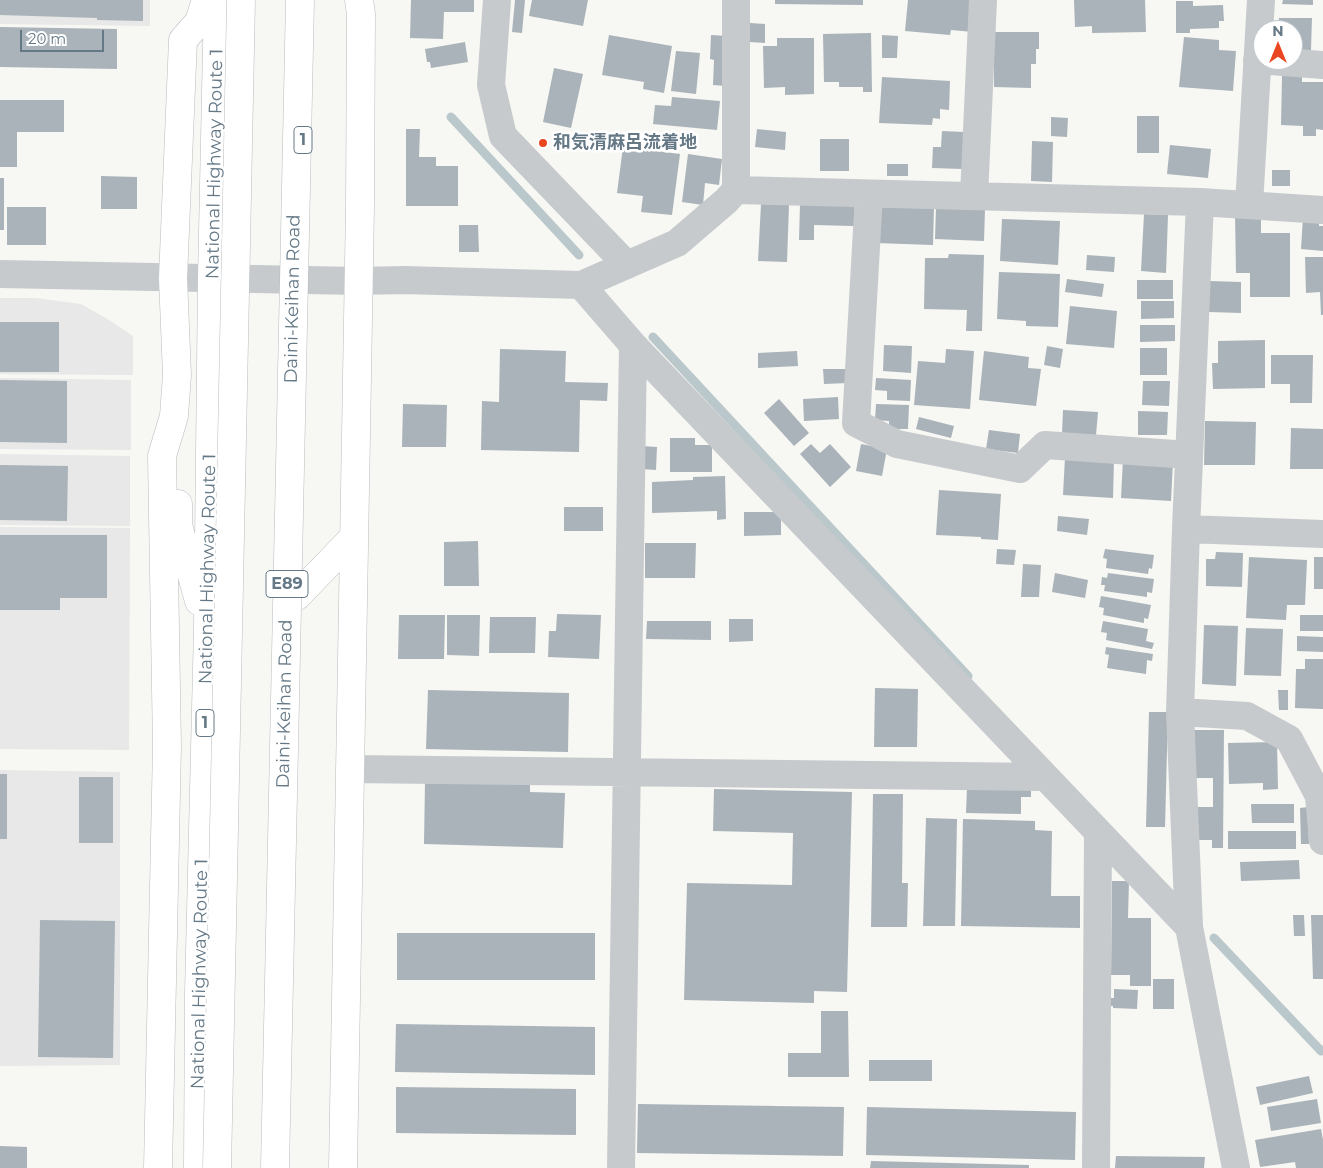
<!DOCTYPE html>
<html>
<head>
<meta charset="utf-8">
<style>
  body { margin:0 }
  #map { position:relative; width:1323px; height:1168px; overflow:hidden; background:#f7f7f3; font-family:Montserrat,sans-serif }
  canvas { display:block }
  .north { position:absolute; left:1253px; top:20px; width:50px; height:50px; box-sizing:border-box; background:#fff; border:1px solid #c1c9cf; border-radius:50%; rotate:0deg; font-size:14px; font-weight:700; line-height:20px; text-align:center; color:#647886 }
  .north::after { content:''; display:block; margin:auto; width:18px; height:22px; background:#ea4720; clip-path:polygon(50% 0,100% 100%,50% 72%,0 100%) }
  .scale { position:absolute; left:20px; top:30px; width:84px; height:22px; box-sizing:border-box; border:2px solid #647886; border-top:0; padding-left:6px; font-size:15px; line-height:18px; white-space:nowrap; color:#647886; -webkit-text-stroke:4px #fff; paint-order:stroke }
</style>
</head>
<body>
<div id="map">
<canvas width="1323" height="1168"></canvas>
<div class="north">N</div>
<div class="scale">20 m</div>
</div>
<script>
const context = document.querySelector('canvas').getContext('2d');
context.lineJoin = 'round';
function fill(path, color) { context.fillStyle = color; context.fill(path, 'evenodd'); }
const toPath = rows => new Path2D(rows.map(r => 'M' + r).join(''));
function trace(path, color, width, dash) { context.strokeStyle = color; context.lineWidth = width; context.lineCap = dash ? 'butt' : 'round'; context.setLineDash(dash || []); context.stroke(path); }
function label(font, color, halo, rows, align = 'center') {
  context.font = font + ' Montserrat,"Noto Sans JP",sans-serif'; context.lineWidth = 5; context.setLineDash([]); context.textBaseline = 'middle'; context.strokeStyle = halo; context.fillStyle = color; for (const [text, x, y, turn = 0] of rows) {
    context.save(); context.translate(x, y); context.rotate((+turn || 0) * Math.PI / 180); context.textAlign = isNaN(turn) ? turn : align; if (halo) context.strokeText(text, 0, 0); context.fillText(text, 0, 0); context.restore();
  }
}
fill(toPath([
  [0,0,150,0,150,26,0,24],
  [0,298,35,298,81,304,109,320,133,336,133,375,0,374],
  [0,378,131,380,131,450,0,449],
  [0,454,130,456,130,526,0,525],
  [0,527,130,528,129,750,0,749],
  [0,770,120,772,120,1065,0,1066]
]), '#e7e8e7');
trace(toPath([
  [451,117,579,255],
  [653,337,968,676],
  [1214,938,1321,1051,1323,1050]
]), '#bbc8cb', 9);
fill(toPath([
  [0,0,143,0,143,21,97,20,97,18,0,15],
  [411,0,474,0,474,12,444,12,443,39,410,38],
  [515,0,525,0,522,33,512,32],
  [532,0,588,0,583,26,529,16],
  [775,0,863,0,863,5,775,4],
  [908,0,975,0,973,32,951,30,950,35,905,31],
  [1074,0,1145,0,1146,32,1092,33,1092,26,1075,27],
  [1283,0,1313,0,1313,5,1282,4],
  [1176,1,1193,1,1193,6,1223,5,1224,21,1219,21,1219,28,1190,29,1190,33,1176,33],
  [1279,18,1312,18,1311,50,1293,50,1293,30,1279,30],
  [750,23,765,24,765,43,750,42],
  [0,27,117,29,117,69,0,67],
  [994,32,1039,32,1039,49,1036,49,1036,64,1031,64,1031,88,994,87],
  [871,33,872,92,863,92,863,87,839,87,839,82,824,82,823,34],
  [609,35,672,46,664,93,643,89,644,82,602,75],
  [711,35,728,36,726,86,713,85,714,60,710,59],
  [882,35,898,36,897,58,882,58],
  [1184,37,1219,40,1219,50,1236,51,1233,91,1179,87],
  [777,38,814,38,814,94,785,95,785,87,764,88,763,46,777,46],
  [465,42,468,62,431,68,430,62,427,62,425,49],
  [676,51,700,53,696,94,671,91],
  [554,68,583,74,571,128,543,122],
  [1282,76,1302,76,1302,82,1323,82,1323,130,1316,129,1316,136,1303,136,1303,126,1281,125],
  [882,77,950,81,949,110,940,109,940,119,933,118,932,125,879,123],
  [672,97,720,101,717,130,653,124,655,105,671,106],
  [0,100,64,100,64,132,17,132,17,167,0,167],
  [1137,116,1159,116,1159,153,1137,153],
  [1051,117,1068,118,1067,137,1051,136],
  [406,129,420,129,419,157,436,157,436,166,458,166,458,206,406,206],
  [757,129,786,132,785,150,755,147],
  [942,131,964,132,962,169,932,168,933,147,941,147],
  [820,139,849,139,849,171,820,171],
  [1032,141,1053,142,1052,182,1031,181],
  [1170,145,1211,149,1208,178,1167,174],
  [623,147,680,154,672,215,641,212,643,196,617,193],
  [688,154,722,159,719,185,705,183,703,205,682,202],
  [887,164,908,164,908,176,887,176],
  [1272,170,1290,170,1290,186,1272,186],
  [101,176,137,177,137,209,101,209],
  [0,178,4,178,4,230,0,230],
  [877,200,934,207,933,245,875,243],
  [761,204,789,205,787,262,758,261],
  [800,204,855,205,854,226,814,225,814,240,799,240],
  [7,207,46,207,46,245,7,245],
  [936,207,985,209,984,241,935,239],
  [1235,213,1261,213,1261,233,1290,233,1290,297,1250,297,1250,273,1236,273],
  [1144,214,1168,215,1166,273,1141,271],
  [1303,217,1319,218,1319,226,1323,226,1323,251,1301,249],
  [1002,219,1060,221,1058,265,1000,261],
  [459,225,478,225,479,252,459,252],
  [949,254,984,255,982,331,966,331,967,310,924,309,925,258,948,258],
  [1087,255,1115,257,1114,272,1086,270],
  [1305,257,1323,257,1323,315,1321,315,1320,292,1306,293],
  [999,272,1060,274,1058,327,1026,326,1026,321,997,319],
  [1067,279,1104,284,1102,297,1065,292],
  [1137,280,1173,280,1173,299,1137,299],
  [1209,281,1241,282,1241,313,1209,312],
  [1141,301,1174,301,1174,318,1141,319],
  [1070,306,1117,311,1114,348,1066,344],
  [0,322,59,322,59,372,0,372],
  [1140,325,1175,325,1175,341,1140,342],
  [1265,340,1265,388,1213,389,1212,363,1218,363,1218,341],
  [884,345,912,346,911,373,883,371],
  [1047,346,1063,349,1060,368,1044,365],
  [1140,348,1167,348,1167,375,1140,375],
  [500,349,566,351,565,382,608,383,607,401,580,400,579,452,481,450,482,401,499,402],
  [946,349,974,351,970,409,914,405,918,361,945,363],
  [797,351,798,366,758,368,758,353],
  [984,351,1029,357,1028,368,1041,369,1036,406,979,400],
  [1271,355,1313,355,1312,403,1290,403,1290,384,1271,384],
  [823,369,847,369,848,383,824,384],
  [876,378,911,380,910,401,887,400,887,391,875,390],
  [0,380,67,381,67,443,0,442],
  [1143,381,1170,381,1169,406,1142,405],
  [838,397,839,419,804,421,803,399],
  [779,399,809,433,794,446,764,413],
  [403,404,447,405,446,447,402,447],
  [876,404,909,405,908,429,889,429,889,421,875,420],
  [1063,410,1098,412,1096,435,1062,433],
  [1138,411,1168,412,1167,435,1138,435],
  [919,417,954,426,951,438,916,429],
  [1205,421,1256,422,1255,465,1204,465],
  [1291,428,1323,429,1323,469,1290,469],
  [989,430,1020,434,1018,453,986,449],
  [670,438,695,438,695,445,712,445,712,472,670,472],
  [811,444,820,453,830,444,851,467,830,487,800,454],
  [861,444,887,449,882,476,856,471],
  [642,446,657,447,656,470,641,469],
  [1065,457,1114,459,1113,498,1063,495],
  [1123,459,1173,461,1171,501,1121,498],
  [0,465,68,466,67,521,0,520],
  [725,476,726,519,717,520,717,511,652,513,652,482,693,480,693,477],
  [939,490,1001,494,998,540,981,539,981,537,936,535],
  [564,507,603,507,603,531,564,531],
  [744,512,781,512,781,535,744,536],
  [1058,516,1089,519,1087,535,1057,531],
  [0,535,107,535,107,598,60,598,60,610,0,610],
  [478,541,479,586,444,586,444,542],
  [645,543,696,543,695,578,645,578],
  [997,549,1016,550,1014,565,996,564],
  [1105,549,1154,555,1152,569,1149,568,1148,574,1106,568,1107,559,1103,558],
  [1216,552,1243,553,1242,587,1206,586,1206,559,1215,559],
  [1249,557,1307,560,1305,605,1287,605,1286,620,1246,618],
  [1314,557,1323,557,1323,589,1314,589],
  [1023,564,1041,565,1039,597,1021,597],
  [1055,573,1088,580,1085,598,1052,592],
  [1108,573,1154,579,1152,593,1147,592,1147,597,1104,591,1105,585,1101,585,1102,577,1107,578],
  [1101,596,1151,605,1148,619,1144,618,1144,623,1103,615,1104,608,1099,607],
  [557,614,601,615,599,659,548,657,549,631,556,631],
  [399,615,445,615,444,659,398,659],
  [447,615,480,615,479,656,447,655],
  [1300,615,1323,615,1323,631,1300,631],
  [490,617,536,617,535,653,489,653],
  [729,619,753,619,753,641,729,642],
  [647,621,711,621,711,640,646,639],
  [1103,621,1148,629,1146,641,1154,643,1152,649,1106,640,1107,633,1101,632],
  [1204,625,1238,626,1236,686,1202,684],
  [1246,628,1283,629,1281,676,1244,675],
  [1297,636,1323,637,1323,652,1297,651],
  [1106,647,1153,654,1152,661,1147,660,1146,674,1107,668,1109,655,1105,654],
  [1305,659,1323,659,1323,709,1295,708,1296,669,1305,669],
  [875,688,918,689,917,747,874,747],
  [428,690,569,693,568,752,426,749],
  [1278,690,1288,690,1288,710,1279,710],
  [1149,712,1168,712,1165,827,1146,827],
  [1194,730,1224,730,1223,848,1212,848,1212,840,1195,840,1195,807,1213,807,1213,778,1194,778],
  [1277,742,1278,789,1263,790,1263,783,1229,784,1228,743],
  [0,774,7,774,7,839,0,839],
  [79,777,113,777,113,843,79,843],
  [425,782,530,784,530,792,565,793,563,848,424,844],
  [967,788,1031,789,1031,797,1021,797,1021,814,966,813],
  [714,789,852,792,847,992,814,991,814,1003,684,1000,687,883,792,885,793,833,713,831],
  [873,794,903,794,902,883,908,883,907,927,871,927],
  [1251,804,1294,804,1294,823,1252,823],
  [1308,807,1309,844,1301,844,1300,808],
  [926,818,957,819,955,926,923,926],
  [963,819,1035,821,1035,830,1052,831,1051,896,1080,896,1080,928,961,926],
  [1228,831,1296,831,1296,849,1228,849],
  [1299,860,1300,879,1241,881,1240,862],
  [1112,881,1129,881,1128,918,1151,918,1151,986,1130,986,1130,975,1111,975],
  [1293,915,1304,915,1305,936,1294,936],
  [1311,915,1323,915,1323,979,1313,979],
  [40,920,115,921,113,1058,38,1057],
  [397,933,595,933,595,980,397,980],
  [1153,979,1174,979,1174,1009,1153,1009],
  [1114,989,1138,990,1137,1009,1113,1008,1113,1006,1111,1006,1111,998,1114,998],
  [821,1011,848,1011,849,1077,788,1077,788,1053,821,1053],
  [396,1024,595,1027,595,1075,395,1072],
  [869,1060,932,1060,932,1081,869,1081],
  [1309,1076,1313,1093,1260,1105,1256,1087],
  [396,1087,576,1089,576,1135,396,1133],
  [1317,1099,1321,1123,1271,1131,1267,1107],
  [638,1104,844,1107,843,1156,637,1153],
  [867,1107,1076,1112,1075,1160,866,1155],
  [1321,1129,1323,1140,1323,1168,1296,1168,1295,1162,1260,1167,1255,1140],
  [0,1146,27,1147,27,1168,0,1168],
  [1116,1156,1205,1157,1204,1168,1115,1168],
  [871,1161,1029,1165,1029,1168,870,1168]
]), '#aab3b9');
const trunk = toPath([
  [178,504,178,525,199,601],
  [297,596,354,537],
  [158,1168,167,746,162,456,174,416,177,375,173,278,183,40,199,22,206,0],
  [198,1168,199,993,208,628,212,279,218,0],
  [343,1168,360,207,361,14,359,0]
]);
trace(trunk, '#b8bcbf', 29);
trace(toPath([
  [497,0,491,85,503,136,627,265],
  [736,0,736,190],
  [1257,60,1323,65],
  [869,194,856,423,897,444,1020,469,1045,445,1189,455],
  [974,196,983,0],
  [1249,205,1261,0],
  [1186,529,1323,534],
  [1180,712,1247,716,1289,739,1319,796,1323,841],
  [350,769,1045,777],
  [1189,927,633,345,581,285,677,243,726,201,736,190,1200,202,1323,210],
  [1189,927,1180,712,1186,529,1200,202],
  [621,1168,633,345],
  [1096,1168,1098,833]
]), '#c6cacd', 28);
trace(toPath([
  [0,274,358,281,404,280,581,285],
  [1189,927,1236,1168]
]), '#c6cacd', 28);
trace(trunk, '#fff', 28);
const motorwayBridge = toPath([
  [217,1168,241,0],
  [275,1168,300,0]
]);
trace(motorwayBridge, '#b8bcbf', 29, []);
trace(motorwayBridge, '#fff', 28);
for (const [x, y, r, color] of [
  [543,143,5,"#ea4720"]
]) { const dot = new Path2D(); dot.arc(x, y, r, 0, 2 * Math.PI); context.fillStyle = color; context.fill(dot); trace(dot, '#fff', 2); }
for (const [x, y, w] of [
  [303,140,18],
  [287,584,42],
  [205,723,18]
]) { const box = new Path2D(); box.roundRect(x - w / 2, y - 13.5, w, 27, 4); context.fillStyle = '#fff'; context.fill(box); trace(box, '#647886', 1); }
label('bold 16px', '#647886', null, [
  ["1",303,140],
  ["E89",287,584],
  ["1",205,723]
]);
label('bold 18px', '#647886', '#fff', [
  ["和気清麻呂流着地",553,143]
], 'left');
label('18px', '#647886', '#fff', [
  ["National Highway Route 1",215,164,-89],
  ["Daini-Keihan Road",293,299,-89],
  ["National Highway Route 1",208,569,-89],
  ["Daini-Keihan Road",285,704,-89],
  ["National Highway Route 1",200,974,-89]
]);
</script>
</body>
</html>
